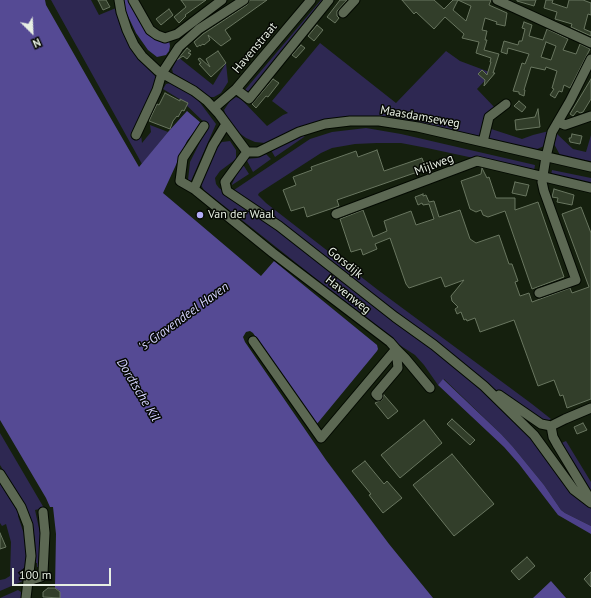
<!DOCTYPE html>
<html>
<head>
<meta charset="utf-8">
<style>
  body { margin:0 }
  #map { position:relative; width:591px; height:598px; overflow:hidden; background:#15200e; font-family:"PT Sans",sans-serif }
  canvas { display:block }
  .north { position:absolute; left:12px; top:12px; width:40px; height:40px; -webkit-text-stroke:3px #050803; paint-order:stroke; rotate:156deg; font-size:11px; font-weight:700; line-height:16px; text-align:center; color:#e7efe3 }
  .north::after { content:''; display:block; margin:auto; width:14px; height:18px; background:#e7efe3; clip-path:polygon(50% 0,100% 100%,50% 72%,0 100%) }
  .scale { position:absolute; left:12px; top:568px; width:99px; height:18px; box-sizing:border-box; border:2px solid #e7efe3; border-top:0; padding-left:5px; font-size:12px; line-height:14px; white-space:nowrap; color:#e7efe3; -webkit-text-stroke:3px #050803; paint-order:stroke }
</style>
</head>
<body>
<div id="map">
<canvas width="591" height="598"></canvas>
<div class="north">N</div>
<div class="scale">100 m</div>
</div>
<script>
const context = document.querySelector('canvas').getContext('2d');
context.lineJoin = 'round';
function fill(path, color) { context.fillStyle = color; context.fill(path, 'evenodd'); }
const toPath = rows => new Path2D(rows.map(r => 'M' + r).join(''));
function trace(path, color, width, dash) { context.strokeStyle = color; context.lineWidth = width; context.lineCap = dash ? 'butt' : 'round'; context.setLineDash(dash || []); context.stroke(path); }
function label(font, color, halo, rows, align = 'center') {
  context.font = font + ' "PT Sans",sans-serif'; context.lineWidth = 3; context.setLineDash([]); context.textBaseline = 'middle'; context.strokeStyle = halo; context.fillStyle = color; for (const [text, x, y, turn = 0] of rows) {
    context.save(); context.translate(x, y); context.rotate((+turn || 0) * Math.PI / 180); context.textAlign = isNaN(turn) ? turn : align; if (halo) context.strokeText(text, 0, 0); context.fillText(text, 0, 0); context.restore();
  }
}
fill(toPath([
  [51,0,91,0,99,15,116,8,125,35,133,52,156,77,157,81,141,135,142,143,151,132,150,125,168,132,142,164],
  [321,0,330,0,250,93,244,91],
  [320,43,396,103,446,51,460,61,492,73,477,89,496,109,485,127,522,139,533,135,549,131,544,146,535,150,398,118,383,116,343,117,292,131,265,143,255,142,246,138,238,132,227,118,224,110,230,101,236,97,241,99,267,126,283,115,288,113,272,101],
  [178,57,213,85,226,63,228,82,221,93,214,97,208,97,190,83,173,73,172,69],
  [170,83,187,92,198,100,216,124,191,181,188,180,190,162,208,126,181,100,163,89,166,84],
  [366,128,401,134,535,165,534,171,427,148,401,143,377,143,355,144,332,148,321,153,259,193,258,195,266,203,378,290,532,404,551,419,547,421,538,417,490,386,234,190,310,139,332,132],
  [306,134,304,137,275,157,271,150],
  [557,134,573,149,586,152,591,135,591,162,560,155,554,144],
  [230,141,236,150,236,159,220,171,215,178,216,184,219,188,251,209,493,395,591,506,591,526,565,513,561,510,544,485,513,447,501,434,444,379,438,385,424,365,415,355,401,346,204,190,201,185,202,180,216,146,222,142],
  [266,154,271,159,253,172,246,159,257,158],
  [242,163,249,174,232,185,232,184],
  [552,170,591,178,591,184,551,175],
  [0,433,44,508,35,510,40,533,40,567,37,567,37,563,36,563,35,540,31,520,19,495,0,465],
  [566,441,591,482,591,497,559,444],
  [0,483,18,512,18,516,23,531,26,535,27,553,23,581,0,591,0,580,5,579,10,576,11,542,6,524,2,526,0,523],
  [18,590,21,592,21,598,0,598]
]), '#2e2852');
fill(toPath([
  [122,0,131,0,148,29,169,40,170,46,169,51,166,55,157,57,148,50,136,33,126,12],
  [443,379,501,434,513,447,544,485,561,510,565,513,591,526,591,534,558,515,519,464,504,447,438,385]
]), '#4d418a');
fill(toPath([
  [0,0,45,0,46,5,95,91,139,167,168,132,187,111,201,123,187,141,163,193,261,276,274,261,377,345,378,349,377,351,316,425,253,333,250,331,246,332,243,337,245,342,326,460,389,544,433,598,60,598,60,591,55,588,56,534,53,507,50,507,46,498,0,420],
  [551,581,566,598,533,598]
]), '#554a94');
const building = toPath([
  [98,0,106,0,110,7,103,10,98,0],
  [181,0,206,0,185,15,186,16,179,23,174,17,186,7,181,0],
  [250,0,267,0,225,30,231,39,221,46,208,35,210,40,204,45,203,44,200,46,200,45,197,47,194,42,203,34,247,5,250,0],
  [340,0,347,0,337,11,337,16,339,18,335,23,327,17,340,0],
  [402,0,434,0,444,9,453,0,458,0,453,10,466,21,471,6,458,0,491,0,489,5,507,13,505,26,496,24,497,22,485,18,482,30,487,31,485,40,487,40,484,50,499,54,493,73,495,73,484,86,485,80,478,74,482,70,487,75,491,62,490,62,491,58,476,53,479,42,462,38,464,34,445,17,434,29,416,12,414,14,402,0],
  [517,0,536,0,534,6,517,1,517,0],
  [546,0,553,0,552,3,567,8,569,0,583,0,591,3,591,15,588,14,584,29,591,32,591,36,571,27,572,24,555,19,557,12,544,8,546,0],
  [169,9,173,15,161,25,156,19,169,9],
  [524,22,532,25,529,36,543,40,547,29,568,39,563,50,576,54,580,44,590,49,570,88,564,85,562,92,559,91,555,98,550,95,554,89,552,88,557,71,546,67,545,70,531,67,524,90,525,90,524,96,519,94,519,92,513,91,522,63,525,64,529,54,508,48,507,54,501,52,504,41,518,45,519,41,522,41,525,29,522,28,524,22],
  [546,42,556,46,551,60,541,57,546,42],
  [317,25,323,30,314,41,308,36,317,25],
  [301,45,305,48,296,58,292,55,301,45],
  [187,48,191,51,188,53,191,54,187,59,183,56,177,60,187,48],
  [218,51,226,63,211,77,199,64,201,63,198,59,200,58,210,67,206,59,218,51],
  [273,79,279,83,268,97,266,96,256,108,252,104,273,79],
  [591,79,591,99,583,112,580,113,577,111,573,116,570,114,591,79],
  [165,93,180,101,180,99,188,103,184,111,182,110,178,117,177,116,173,121,170,129,149,121,157,104,159,105,165,93],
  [519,101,526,107,522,112,514,106,519,101],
  [538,109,540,127,516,130,515,120,535,117,538,109],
  [572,134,582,136,580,144,570,142,569,138,571,138,572,134],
  [377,150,384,171,422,158,426,169,337,200,339,206,307,217,304,207,291,211,283,190,296,185,293,177,312,170,311,167,356,151,358,157,377,150],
  [482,168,487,178,489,177,496,198,515,198,515,210,538,202,564,277,532,289,505,211,488,217,483,215,481,210,476,212,470,209,461,181,481,174,482,168],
  [515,182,529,185,526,196,512,193,515,182],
  [554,189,574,195,572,205,557,202,558,198,552,197,554,189],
  [423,194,423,196,426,195,429,202,434,201,439,217,460,210,470,239,476,243,499,235,509,264,512,264,518,281,515,282,520,296,529,293,532,302,570,288,572,293,589,287,562,214,581,207,591,233,591,399,567,408,563,395,560,396,554,380,538,386,514,320,480,332,475,318,467,321,466,319,464,320,461,312,457,314,455,309,458,307,452,301,451,296,464,280,445,287,441,277,409,288,406,284,390,238,375,244,377,249,363,255,361,249,351,252,340,219,363,210,373,237,387,231,384,221,411,211,416,225,434,219,429,204,423,205,422,203,418,205,415,197,423,194],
  [384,395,398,411,388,419,375,403,382,400,384,395],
  [452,419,475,440,470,445,447,424,452,419],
  [424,420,442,443,400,478,381,455,424,420],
  [583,423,587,430,577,434,574,427,583,423],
  [452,454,494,504,454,536,413,485,452,454],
  [365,461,384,484,387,481,402,498,383,513,369,495,371,494,352,471,365,461],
  [0,533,6,547,0,549,0,533],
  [527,557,535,566,519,580,511,571,527,557],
  [591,572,591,587,584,579,591,572],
  [48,588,55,588,60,592,60,598,43,597,43,592,48,588]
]);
fill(building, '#323e2a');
trace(building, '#697660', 1);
const minor = toPath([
  [119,0,121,12,127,30,134,45,142,56,158,71,194,91,207,101,219,114,247,152],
  [133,0,150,30,157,35,165,38,177,34,222,0],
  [497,0,591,43],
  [343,13,355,0],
  [236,89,249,99,329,0],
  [214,108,236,89,311,0],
  [558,122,565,125,591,116],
  [226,124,213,145,194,189,273,253,390,342,396,349,321,438,253,341],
  [136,135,157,90,162,73,179,47,199,29,244,0],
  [483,142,489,117,506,104],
  [247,152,225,182,227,191,279,226,395,317,434,345,484,386,534,435,574,490,591,503],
  [247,152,258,152,299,132,325,124,350,121,379,121,418,127,591,167],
  [194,189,180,181,183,158,204,126],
  [336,214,477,161,591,188],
  [539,293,576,280,544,191,542,182,546,157,552,132,570,101,591,59],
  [396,349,405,358,430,388],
  [499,395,541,424,551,426,553,437,558,446,590,499],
  [378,396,376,394,398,368,396,349],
  [551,426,565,419,591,408],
  [0,474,21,507,28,525,31,556,26,598],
  [28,581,41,577,43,573,45,533,43,512]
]);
trace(minor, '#030900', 11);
trace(minor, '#5c6853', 9);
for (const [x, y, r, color] of [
  [200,215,4,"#b3adf9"]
]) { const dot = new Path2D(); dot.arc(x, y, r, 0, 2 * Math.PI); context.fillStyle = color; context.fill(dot); trace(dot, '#050803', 1.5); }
label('12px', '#e7efe3', '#050803', [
  ["Havenstraat",255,48,-50],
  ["Maasdamseweg",420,117,10],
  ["Mijlweg",434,165,-21],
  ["Gorsdijk",345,263,39],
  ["Havenweg",348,295,38]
]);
label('12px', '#e7efe3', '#050803', [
  ["Van der Waal",208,215]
], 'left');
label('italic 13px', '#d3d1fc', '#050803', [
  ["'s-Gravendeel Haven",184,317,-36],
  ["Dordtsche Kil",138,390,59]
]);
</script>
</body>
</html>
